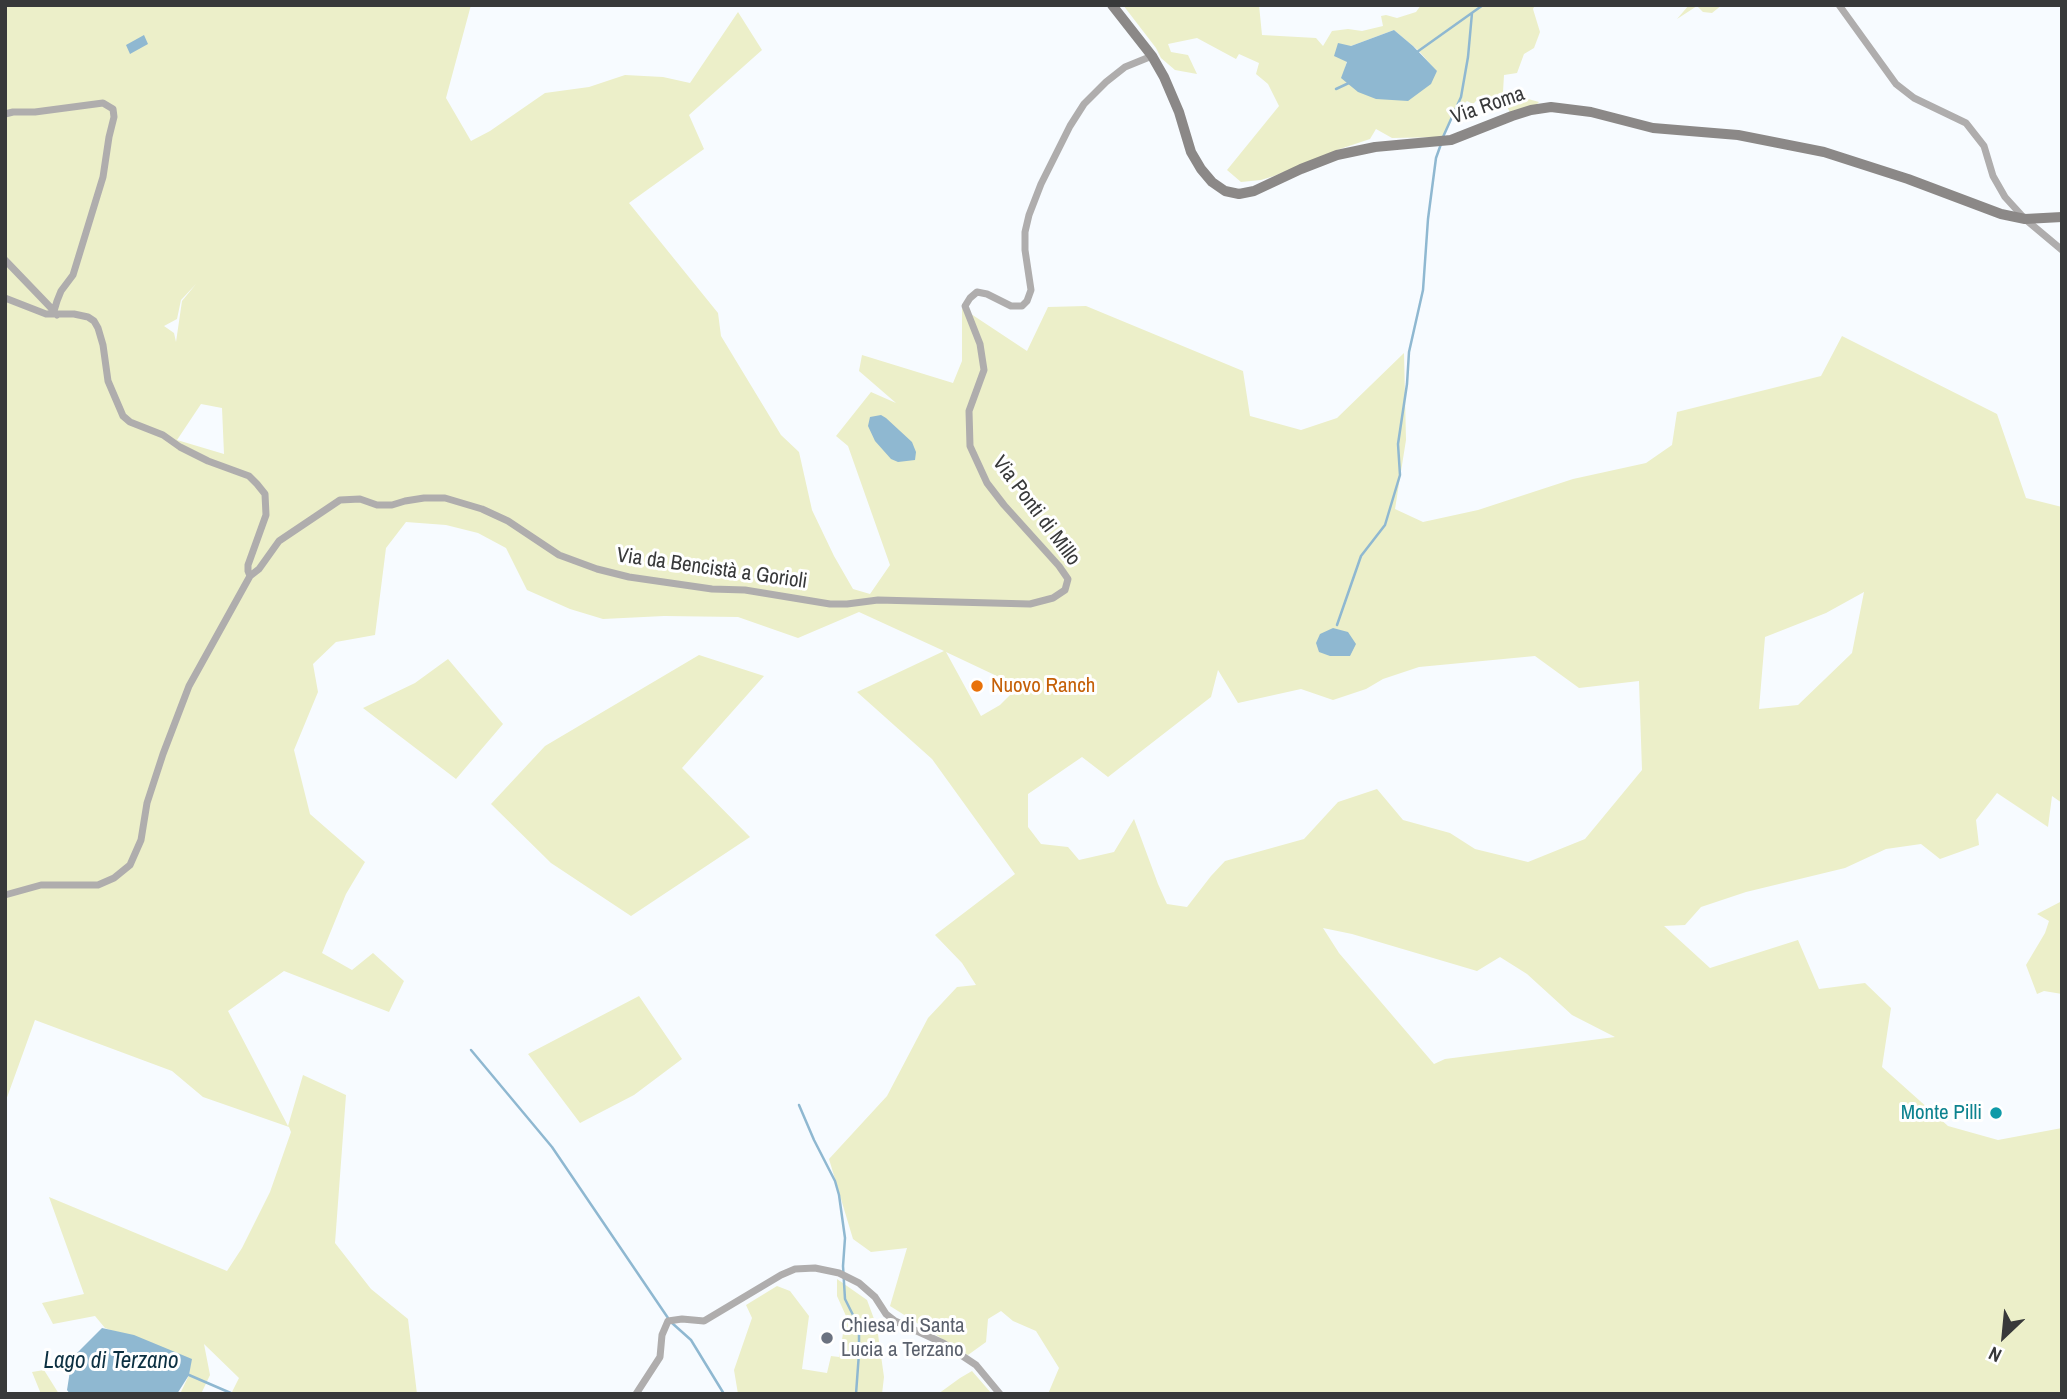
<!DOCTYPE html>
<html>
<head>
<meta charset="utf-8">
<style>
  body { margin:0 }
  #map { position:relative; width:2067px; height:1399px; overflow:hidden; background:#f7fbff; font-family:"Archivo Narrow",sans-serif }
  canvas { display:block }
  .frame { position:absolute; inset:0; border:7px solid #38393a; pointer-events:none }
  .north { position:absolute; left:1969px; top:1301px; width:70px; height:70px; -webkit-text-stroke:5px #fff; paint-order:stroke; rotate:206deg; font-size:19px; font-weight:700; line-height:28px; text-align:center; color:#38393a }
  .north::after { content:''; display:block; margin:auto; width:24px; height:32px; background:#38393a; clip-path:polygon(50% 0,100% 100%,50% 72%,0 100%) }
</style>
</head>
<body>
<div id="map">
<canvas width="2067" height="1399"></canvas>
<div class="frame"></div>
<div class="north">N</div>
</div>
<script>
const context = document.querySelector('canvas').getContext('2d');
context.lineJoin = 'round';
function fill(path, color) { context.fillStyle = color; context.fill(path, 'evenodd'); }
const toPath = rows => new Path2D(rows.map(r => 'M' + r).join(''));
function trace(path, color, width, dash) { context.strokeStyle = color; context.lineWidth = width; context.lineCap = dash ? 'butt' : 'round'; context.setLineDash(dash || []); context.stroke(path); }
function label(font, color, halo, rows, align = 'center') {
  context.font = font + ' "Archivo Narrow",sans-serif'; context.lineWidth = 6; context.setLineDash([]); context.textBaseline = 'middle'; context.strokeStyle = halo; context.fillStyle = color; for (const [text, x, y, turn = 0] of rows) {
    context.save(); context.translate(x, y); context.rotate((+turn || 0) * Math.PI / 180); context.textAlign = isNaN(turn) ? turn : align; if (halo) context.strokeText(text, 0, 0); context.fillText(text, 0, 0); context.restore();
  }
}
fill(toPath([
  [5,5,438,5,441,7,471,5,446,98,471,141,490,131,545,93,589,87,625,75,663,77,690,83,738,12,762,50,689,115,704,149,629,203,718,313,721,336,781,435,799,452,812,510,834,556,853,589,870,594,890,565,848,446,836,436,871,392,896,403,859,371,862,355,953,383,962,361,962,308,1027,351,1048,307,1086,306,1243,371,1250,416,1301,430,1337,418,1404,353,1406,440,1395,509,1423,522,1478,510,1573,479,1646,463,1672,445,1677,412,1821,376,1842,336,1997,414,2026,498,2062,507,2062,803,2052,796,2048,827,1997,793,1976,820,1979,845,1940,859,1921,844,1886,849,1845,868,1746,892,1701,907,1685,925,1664,926,1710,968,1798,940,1819,989,1865,983,1891,1008,1882,1067,1948,1126,1998,1140,2062,1128,2062,1394,1048,1394,1059,1368,1036,1331,1013,1321,1001,1311,988,1319,986,1342,968,1355,890,1306,907,1248,871,1252,853,1239,829,1159,887,1096,928,1018,957,987,976,985,962,963,935,935,1015,874,932,759,857,692,944,651,859,612,798,638,738,617,664,616,603,619,570,609,527,590,506,548,478,533,446,525,406,522,386,548,375,635,336,642,313,664,318,692,294,750,310,814,365,862,346,894,322,953,352,970,373,953,404,981,389,1012,284,971,228,1011,288,1126,303,1075,346,1095,335,1243,371,1289,408,1319,417,1394,231,1394,239,1378,204,1344,210,1375,201,1394,180,1394,189,1375,191,1359,105,1328,95,1316,53,1324,42,1303,84,1294,49,1197,227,1271,242,1248,270,1192,291,1132,289,1127,203,1097,172,1071,35,1020,5,1103],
  [196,284,182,301,176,342,174,333,164,326,177,319,181,300],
  [201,404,222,408,224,454,177,440],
  [1864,592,1852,653,1798,705,1759,709,1765,637,1826,613],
  [946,652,1018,686,1018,687,1000,705,981,716],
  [1535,656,1579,688,1639,681,1642,770,1585,839,1528,862,1475,849,1450,833,1403,820,1377,789,1338,802,1304,839,1225,861,1211,876,1187,907,1167,904,1158,884,1134,819,1114,852,1079,860,1068,847,1041,844,1028,827,1028,794,1082,757,1108,777,1211,697,1218,670,1238,703,1301,689,1333,700,1366,689,1383,679,1419,667],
  [1323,928,1352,934,1477,971,1500,957,1527,974,1572,1015,1615,1037,1445,1059,1434,1064,1339,953],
  [1123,5,1210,5,1213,7,1259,5,1262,35,1316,38,1323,46,1332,31,1348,29,1362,31,1383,26,1381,16,1386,15,1397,18,1416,12,1421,5,1535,5,1533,9,1540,32,1534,48,1524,54,1517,73,1504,75,1503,92,1539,102,1531,110,1512,116,1505,103,1476,101,1473,104,1467,101,1455,112,1443,137,1392,138,1376,129,1370,139,1337,150,1274,176,1261,180,1241,182,1227,170,1279,106,1268,84,1256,74,1259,63,1239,54,1236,59,1197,38,1168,44,1171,52,1188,55,1197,74,1175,70,1161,58,1156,48],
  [1394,30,1419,51,1437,72,1342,79,1351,46],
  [1689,5,1722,5,1712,13,1703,12,1697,6,1677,19],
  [699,655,764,676,682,768,750,837,631,916,551,863,491,804,545,746],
  [448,659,503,724,456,779,363,708,415,683],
  [2062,901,2062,994,2044,991,2037,994,2026,965,2045,933,2049,921,2037,914],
  [639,996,682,1059,634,1095,580,1123,528,1054],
  [837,1279,867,1300,877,1327,884,1377,882,1394,738,1394,734,1370,752,1318,746,1305,777,1286,790,1291,809,1316,802,1369,827,1373,831,1356,839,1357,846,1316,837,1296],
  [44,1370,59,1394,41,1394,32,1372],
  [972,1371,992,1394,938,1394,960,1378]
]), '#ecefc9');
fill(toPath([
  [1394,30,1413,46,1437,71,1431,84,1408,101,1376,99,1358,92,1341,78,1347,62,1334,56,1338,43,1351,46],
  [144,35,148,44,130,54,126,45],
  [881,415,886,418,912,442,916,452,915,460,898,462,891,459,875,441,868,426,870,417],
  [1333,628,1348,632,1356,644,1350,656,1330,656,1319,652,1316,643,1320,634],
  [102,1328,134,1335,192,1359,189,1375,177,1394,70,1394,67,1390,72,1358]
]), '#8fb8d1');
trace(toPath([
  [1417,52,1483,5],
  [1336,89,1351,82],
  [1443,137,1461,97,1468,57,1472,13],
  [1337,625,1361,556,1385,525,1400,475,1398,444,1407,384,1409,352,1423,290,1428,219,1436,158,1441,144],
  [471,1050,552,1147,668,1318],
  [799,1105,814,1140,835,1181,839,1195,845,1238,843,1266,845,1299,859,1327,859,1353,856,1394],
  [672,1323,691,1340,724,1394],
  [189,1375,233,1394]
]), '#8fb8d1', 2.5);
trace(toPath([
  [1839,5,1896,84,1914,98,1966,123,1984,146,1993,176,2005,197,2025,219,2062,250],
  [5,114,13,112,35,112,103,103,113,109,114,117,109,137,103,177,73,275,61,291,57,301,54,311,57,315],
  [5,260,54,311],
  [5,298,46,314,74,314,88,317,94,321,98,328,103,345,108,381,123,416,130,422,163,435,180,447,208,461,249,476,257,484,265,494,266,515,248,565,248,571,250,576],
  [5,895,41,885,98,885,114,878,130,865,141,840,147,803,163,754,189,686,250,576,259,569,279,541,340,500,360,499,377,505,392,505,405,501,424,498,445,498,482,509,508,521,559,555,597,569,629,577,712,589,745,590,830,604,847,604,878,600,1030,604,1053,598,1065,590,1068,579,1059,566,1004,505,987,483,970,446,969,411,984,370,980,344,965,306,970,298,977,292,987,294,1011,306,1022,306,1027,301,1031,290,1025,250,1025,232,1029,215,1041,184,1070,126,1084,104,1106,82,1125,67,1152,56],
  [636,1394,660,1357,662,1335,668,1321,682,1319,704,1321,781,1275,795,1269,815,1268,839,1273,859,1283,875,1297,886,1314,895,1321,943,1343,976,1365,1000,1394]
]), '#afadad', 7);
trace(toPath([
  [1112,5,1152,56,1164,77,1179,112,1191,152,1201,169,1212,182,1225,191,1239,194,1254,191,1301,169,1337,155,1375,147,1451,140,1512,116,1531,110,1551,107,1591,112,1653,128,1738,135,1824,152,1908,179,2001,214,2025,219,2062,217]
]), '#8b8887', 10);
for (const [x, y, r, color] of [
  [977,686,7,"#e8710a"],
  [1996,1113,7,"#0f9aa8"],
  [827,1338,7,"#6b7280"]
]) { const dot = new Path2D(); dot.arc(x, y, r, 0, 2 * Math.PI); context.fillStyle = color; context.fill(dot); trace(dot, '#fff', 2.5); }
label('21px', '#38393a', '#fff', [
  ["Via Roma",1488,106,-19],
  ["Via Ponti di Millo",1036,511,53],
  ["Via da Bencistà a Gorioli",712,569,8]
]);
label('21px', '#c56008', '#fff', [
  ["Nuovo Ranch",991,686]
], 'left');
label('21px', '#0d838f', '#fff', [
  ["Monte Pilli",1982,1113]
], 'right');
label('21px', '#5b616d', '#fff', [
  ["Chiesa di Santa",841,1326],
  ["Lucia a Terzano",841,1350]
], 'left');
label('italic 23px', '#0c3042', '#fff', [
  ["Lago di Terzano",111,1362]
]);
</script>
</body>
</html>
